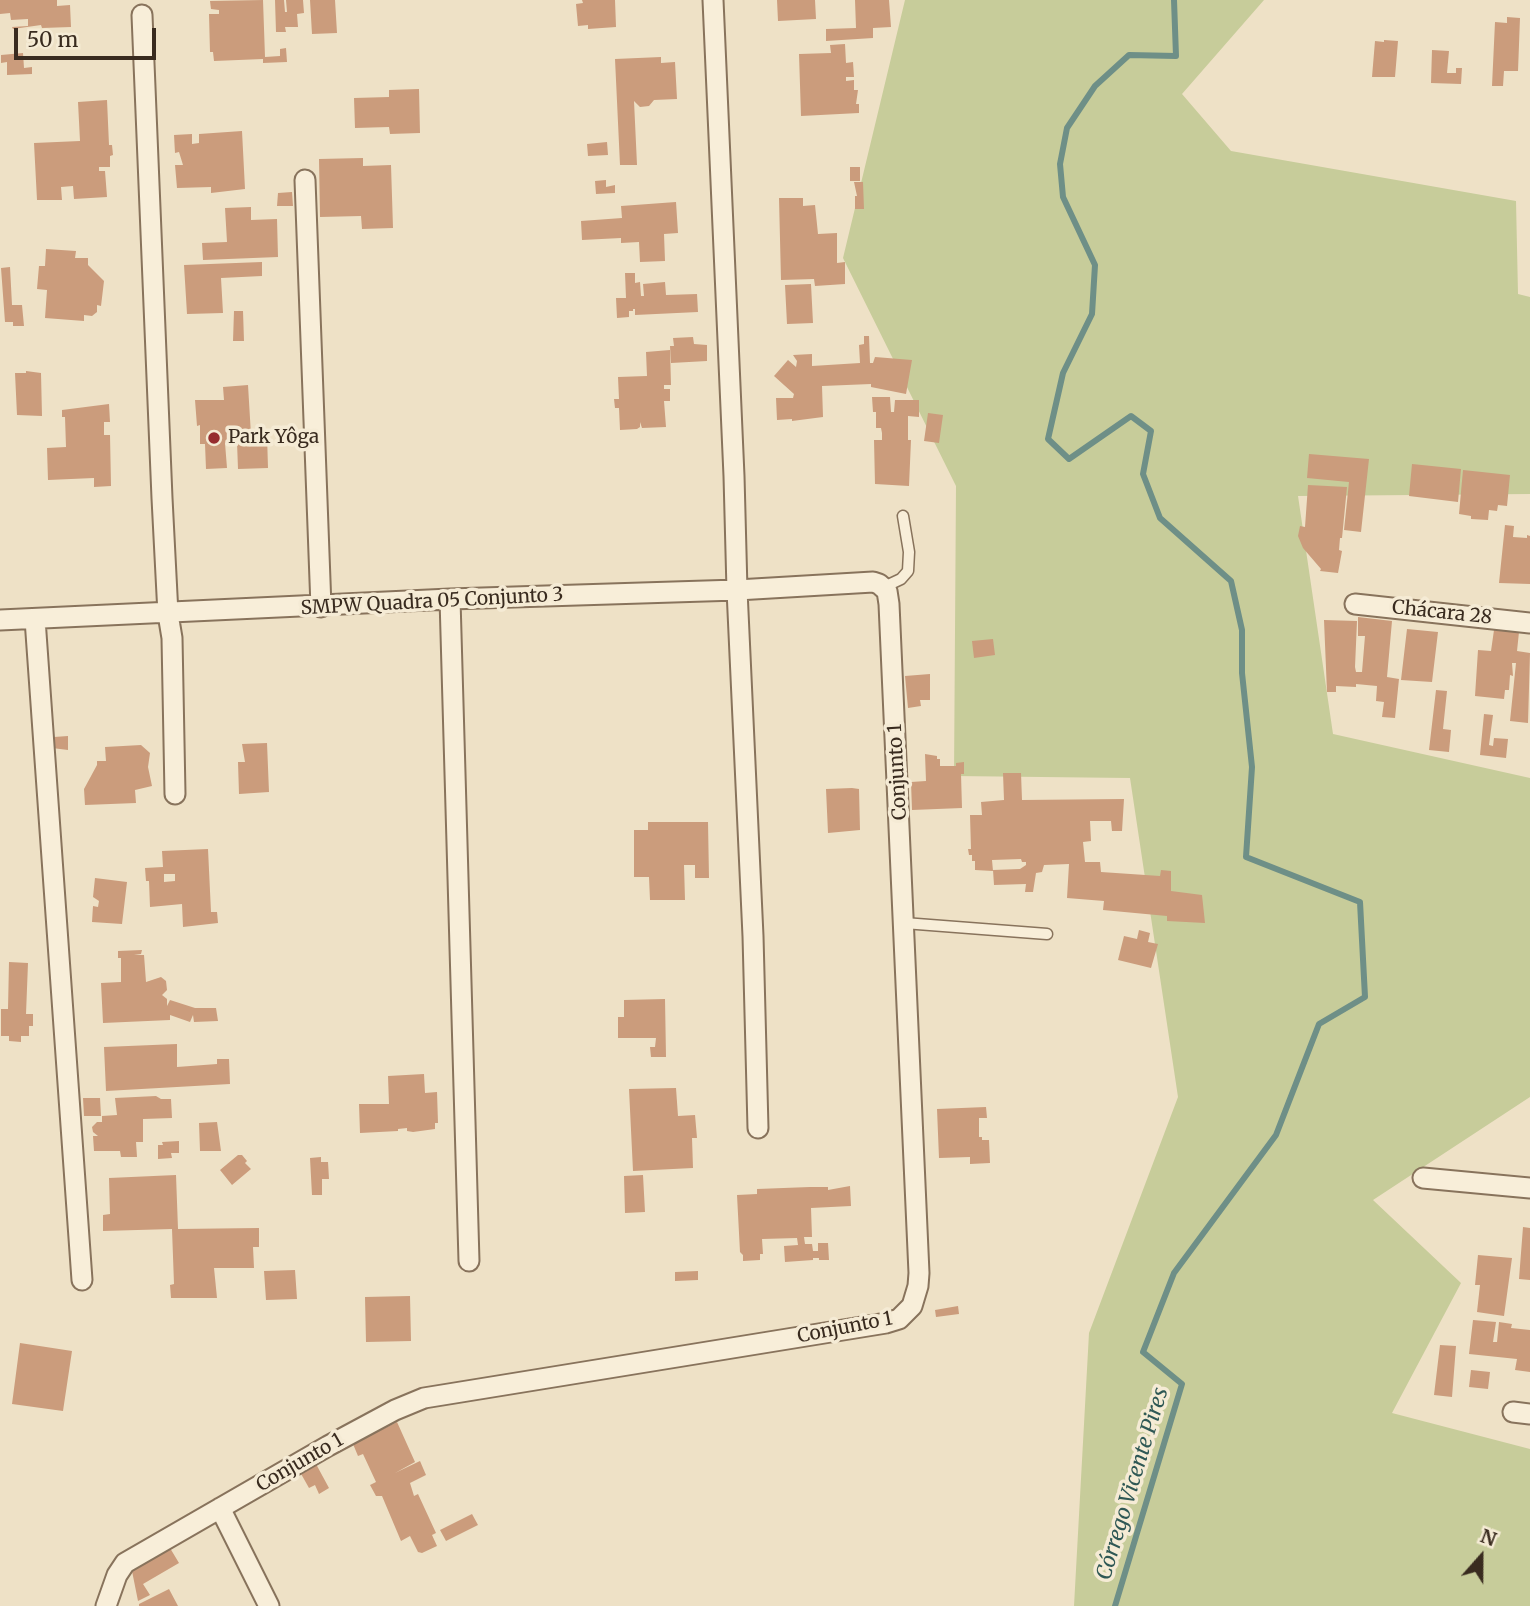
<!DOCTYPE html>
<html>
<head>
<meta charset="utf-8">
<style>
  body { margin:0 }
  #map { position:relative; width:1530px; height:1606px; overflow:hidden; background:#eee1c6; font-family:Merriweather,serif }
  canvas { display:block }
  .north { position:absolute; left:1446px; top:1522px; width:70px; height:70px; -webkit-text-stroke:5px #f5ebd5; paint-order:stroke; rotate:21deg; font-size:19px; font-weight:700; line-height:28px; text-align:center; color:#392b1f }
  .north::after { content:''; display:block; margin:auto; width:24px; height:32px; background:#392b1f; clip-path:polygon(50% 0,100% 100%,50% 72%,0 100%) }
  .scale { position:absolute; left:14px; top:28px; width:142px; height:32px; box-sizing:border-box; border:4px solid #392b1f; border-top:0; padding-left:9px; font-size:21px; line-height:24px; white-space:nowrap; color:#392b1f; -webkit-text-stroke:5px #f5ebd5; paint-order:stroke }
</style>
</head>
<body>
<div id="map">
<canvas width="1530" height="1606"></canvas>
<div class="north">N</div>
<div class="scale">50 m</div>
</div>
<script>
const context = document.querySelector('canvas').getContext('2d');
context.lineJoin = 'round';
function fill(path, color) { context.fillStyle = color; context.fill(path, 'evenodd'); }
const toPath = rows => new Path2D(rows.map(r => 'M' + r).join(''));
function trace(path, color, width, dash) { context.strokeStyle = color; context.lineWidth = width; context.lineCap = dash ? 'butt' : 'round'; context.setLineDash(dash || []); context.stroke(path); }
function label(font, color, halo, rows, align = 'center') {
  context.font = font + ' Merriweather,serif'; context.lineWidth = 7; context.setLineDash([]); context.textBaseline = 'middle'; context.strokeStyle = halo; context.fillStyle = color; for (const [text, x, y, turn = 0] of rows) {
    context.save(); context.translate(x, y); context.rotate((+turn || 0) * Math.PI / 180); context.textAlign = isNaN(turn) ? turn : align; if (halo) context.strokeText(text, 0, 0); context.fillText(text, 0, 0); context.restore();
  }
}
fill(toPath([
  [905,0,1264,0,1182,94,1231,151,1516,201,1518,294,1530,297,1530,494,1298,496,1333,734,1530,778,1530,1097,1373,1200,1461,1283,1392,1413,1530,1449,1530,1606,1074,1606,1089,1333,1178,1097,1130,778,954,776,956,486,843,258]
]), '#c7cc9a');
trace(toPath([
  [1115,1606,1182,1384,1143,1352,1174,1273,1276,1135,1319,1024,1365,997,1360,902,1246,857,1252,767,1242,673,1242,630,1231,581,1160,518,1143,474,1151,431,1131,416,1069,459,1048,439,1063,373,1092,314,1095,265,1063,197,1060,164,1067,128,1095,86,1129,55,1176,56,1174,0]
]), '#6e8f87', 6);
fill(toPath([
  [0,0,57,0,57,6,70,5,71,27,42,28,41,25,13,29,12,27,28,26,28,19,11,20,10,13,0,14],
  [263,0,265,57,280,56,280,49,286,48,287,62,263,63,263,59,214,61,213,52,210,52,209,14,219,14,219,10,211,9,210,1],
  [275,0,284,0,285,12,287,12,286,0,303,0,304,13,297,14,298,27,285,27,286,32,276,32],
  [310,0,335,0,337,33,312,34],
  [582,0,615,0,616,27,588,29,588,25,578,26,576,4,583,3],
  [777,0,815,0,816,19,778,21],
  [855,0,889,0,891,27,873,28,873,38,826,41,826,29,856,28],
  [1507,17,1520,18,1518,71,1504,71,1503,86,1492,86,1495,22,1507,23],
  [1384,40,1398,41,1395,77,1372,77,1375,41,1384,42],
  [845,44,846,63,853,62,854,77,846,77,846,81,854,80,854,90,858,90,856,104,859,104,859,113,801,116,799,54,831,53,830,45],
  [1432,50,1449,51,1447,73,1456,73,1456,68,1462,68,1461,84,1431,83],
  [23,53,24,68,32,67,32,74,7,75,7,62,1,63,1,55],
  [661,57,661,63,675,62,677,99,654,100,649,106,640,107,634,101,637,165,620,165,615,59],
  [419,89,420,133,390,134,389,127,355,128,354,98,389,97,389,90],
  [107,100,109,145,112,145,113,155,110,156,110,167,99,167,99,171,105,171,107,197,74,199,73,186,61,187,62,200,37,200,34,143,80,141,78,102],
  [242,131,245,189,211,193,211,187,177,188,175,165,183,165,179,152,175,153,174,135,192,134,192,144,199,143,199,134],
  [607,142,608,155,588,156,587,144],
  [363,158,363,166,391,165,393,228,362,229,361,216,320,217,319,159],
  [850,167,860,167,860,181,850,181],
  [606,180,606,187,615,185,615,193,596,194,595,181],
  [854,182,863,182,864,209,855,209,855,196,857,196],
  [292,192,293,206,277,206,278,193],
  [779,198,803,198,803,206,815,205,818,234,837,233,837,263,845,262,845,284,815,286,814,279,781,280],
  [676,202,678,233,664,234,665,261,640,262,639,242,621,243,621,238,582,240,581,221,622,218,621,206],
  [251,207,251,220,277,219,278,257,203,260,202,243,227,242,225,208],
  [46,249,76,251,75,258,88,258,88,265,104,281,101,306,97,305,97,312,92,316,84,315,84,321,45,318,47,290,37,289,39,266,45,266],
  [262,262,262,276,221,278,223,313,187,314,184,265],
  [10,267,12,305,22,305,24,326,13,326,13,322,5,322,1,268],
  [625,273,635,273,635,283,640,282,641,296,644,296,643,284,665,282,666,295,697,294,698,312,635,315,635,309,633,309,633,311,629,311,629,317,617,318,616,298,626,298],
  [811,284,813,323,787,324,785,285],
  [234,311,243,311,244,341,233,341],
  [864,336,869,336,870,363,873,363,875,357,912,360,906,394,871,387,871,384,822,386,823,417,792,421,792,419,777,420,776,398,793,398,794,394,774,376,788,360,796,367,797,361,793,355,812,354,812,366,860,363,859,345,864,344],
  [693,337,694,344,707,345,707,361,671,363,670,346,674,346,673,338],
  [670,350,671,385,664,385,664,389,670,389,670,401,664,401,666,427,642,428,640,422,640,427,637,429,620,430,619,408,615,408,614,399,619,399,618,377,647,376,646,352],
  [26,371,41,373,42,416,17,415,15,373,26,373],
  [248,385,251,435,267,435,268,468,238,469,237,442,225,443,227,468,206,469,205,444,200,444,200,425,197,426,195,400,224,400,223,387],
  [872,397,890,397,891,412,894,412,895,400,919,400,919,417,908,416,908,440,911,440,909,486,875,484,874,440,882,440,882,433,881,428,876,428,876,412,873,412],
  [109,404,110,422,104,422,104,435,110,435,111,486,94,487,94,478,48,480,47,448,66,447,65,417,62,417,62,410],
  [928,413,943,415,939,443,924,441],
  [1309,454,1369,459,1361,532,1344,530,1349,482,1307,478],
  [1412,464,1461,469,1458,502,1409,496],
  [1463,470,1510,475,1507,506,1498,505,1497,511,1489,510,1488,520,1471,519,1471,516,1459,514],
  [1308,485,1347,487,1342,538,1340,538,1339,550,1342,551,1338,573,1320,571,1321,569,1303,548,1298,536,1300,526,1305,527],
  [1505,525,1514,526,1513,537,1527,538,1527,535,1530,536,1530,584,1499,583],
  [1358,617,1392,621,1387,677,1399,679,1395,718,1382,717,1384,702,1376,701,1377,686,1356,684,1356,687,1336,686,1336,692,1327,692,1324,620,1357,621,1355,667,1356,672,1362,672,1365,636,1358,636],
  [1407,629,1438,632,1432,682,1401,680],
  [1494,630,1519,632,1517,651,1530,653,1528,723,1510,721,1516,663,1512,663,1513,676,1510,675,1509,690,1505,690,1504,699,1475,696,1478,650,1491,651],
  [993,639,995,655,974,658,972,641],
  [930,674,930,700,920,700,921,706,908,708,905,676],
  [1436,690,1447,691,1443,729,1451,730,1449,752,1429,750],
  [1484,714,1493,715,1489,745,1493,746,1494,738,1508,739,1506,758,1480,755],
  [68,736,68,750,52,748,51,739,54,737],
  [267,743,269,792,239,794,238,762,245,762,242,744],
  [141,745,150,753,148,767,152,786,135,790,136,803,85,805,84,789,97,765,97,761,106,761,105,747],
  [925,754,937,756,937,759,940,759,940,766,956,766,956,763,964,762,964,774,961,774,962,808,912,810,911,782,926,781],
  [1003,773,1021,773,1022,800,1124,799,1122,831,1112,831,1111,821,1090,821,1091,841,1083,842,1085,862,1100,862,1101,872,1160,876,1161,870,1171,871,1171,891,1202,895,1205,923,1167,921,1167,916,1103,910,1104,901,1067,898,1069,864,1044,865,1042,872,1036,873,1033,892,1025,892,1026,884,994,885,993,870,1020,869,1026,865,1026,862,1022,862,1021,859,992,860,993,871,975,870,975,861,972,861,972,855,969,855,968,849,971,849,970,815,982,815,981,802,1004,800],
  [852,788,859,789,860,830,828,833,826,789],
  [648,822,708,822,709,878,695,878,695,865,684,865,685,900,650,900,649,877,634,877,634,830,648,830],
  [208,849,211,912,217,912,218,923,183,927,182,904,150,907,149,881,146,881,145,868,163,867,162,851],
  [164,874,175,874,175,881,164,882],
  [95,878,127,882,122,924,92,922,93,906,98,907,99,901,93,897],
  [1139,930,1150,933,1148,942,1158,944,1151,968,1118,960,1124,936,1137,939],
  [142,950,141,954,134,955,144,955,146,982,161,977,166,981,167,990,162,995,167,999,167,1006,170,1000,195,1008,216,1008,218,1021,194,1022,193,1015,190,1022,170,1015,170,1020,103,1023,101,983,121,982,121,958,118,958,118,951],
  [9,962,28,963,26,1014,33,1014,33,1026,29,1026,29,1036,21,1036,21,1042,9,1041,9,1036,1,1036,1,1009,8,1009],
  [665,999,666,1057,651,1057,650,1047,655,1047,656,1038,618,1038,618,1017,624,1017,624,1000],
  [177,1044,177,1067,217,1064,217,1059,229,1059,230,1084,106,1091,104,1047],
  [424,1074,425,1093,437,1092,438,1123,435,1123,435,1129,413,1132,407,1131,407,1128,398,1129,398,1131,360,1133,359,1104,389,1104,388,1076],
  [676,1088,678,1116,695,1115,697,1138,692,1138,693,1168,633,1171,629,1089],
  [156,1096,161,1099,171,1099,172,1118,143,1119,143,1142,136,1142,137,1157,121,1157,120,1151,94,1151,93,1136,98,1136,93,1132,92,1127,97,1122,102,1122,102,1116,117,1115,115,1098],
  [83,1098,100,1098,101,1116,84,1116],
  [986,1107,987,1118,979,1118,979,1137,982,1137,982,1140,989,1140,990,1163,970,1164,970,1157,939,1158,937,1109],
  [217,1122,221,1151,200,1151,199,1123],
  [179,1141,179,1153,171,1153,172,1158,158,1159,158,1145,163,1145,162,1142],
  [238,1155,242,1155,247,1161,245,1163,251,1169,232,1185,220,1170],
  [321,1157,321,1162,328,1162,329,1179,322,1179,322,1195,312,1195,310,1158],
  [176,1175,178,1229,259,1228,259,1247,253,1247,254,1268,214,1268,217,1298,171,1298,170,1285,174,1284,172,1229,103,1231,103,1215,110,1214,109,1178],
  [643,1175,645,1212,625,1213,624,1176],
  [850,1186,851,1206,811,1208,812,1237,804,1237,805,1244,812,1244,813,1251,818,1251,818,1243,828,1243,829,1260,819,1260,819,1258,813,1258,813,1260,785,1262,784,1246,798,1245,797,1238,762,1239,763,1254,760,1254,760,1260,743,1261,743,1255,740,1252,737,1195,757,1194,757,1189,810,1187,828,1187,828,1190],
  [1523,1227,1530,1228,1530,1280,1519,1279],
  [1478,1255,1512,1258,1504,1316,1477,1312,1480,1285,1475,1285],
  [295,1270,297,1299,266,1300,264,1271],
  [698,1271,698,1280,675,1281,675,1272],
  [410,1296,411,1341,366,1342,365,1297],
  [958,1306,959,1314,936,1317,935,1310],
  [1473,1320,1496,1322,1493,1342,1497,1342,1499,1322,1512,1324,1511,1328,1530,1330,1530,1372,1515,1370,1517,1359,1469,1354],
  [20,1343,72,1351,63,1411,12,1404],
  [1440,1345,1456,1346,1452,1397,1434,1395],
  [1471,1370,1490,1372,1488,1389,1469,1387],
  [397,1422,415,1462,395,1473,420,1461,426,1475,410,1483,414,1496,418,1494,436,1533,432,1535,437,1546,422,1553,418,1552,410,1536,401,1541,382,1496,376,1496,370,1485,376,1482,363,1454,358,1456,353,1444],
  [316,1464,329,1488,319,1494,315,1485,309,1488,300,1472],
  [472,1514,478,1525,446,1541,440,1530],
  [170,1548,179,1563,143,1584,150,1595,138,1601,132,1571],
  [169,1589,178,1606,139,1606,139,1604]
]), '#cb9c7c');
const service = toPath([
  [884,587,901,579,908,571,909,552,903,516],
  [904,923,1047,934]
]);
const minor = toPath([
  [713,0,734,476,737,590,753,936,758,1128],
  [142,15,162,498,168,614,172,638,175,794],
  [305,180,321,607],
  [450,599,469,1261],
  [1355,604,1530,623],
  [35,619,82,1280],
  [0,620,450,599,737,590,873,582,879,584,887,591,889,604,919,1273,918,1286,912,1306,899,1319,886,1323,424,1398,395,1410,328,1446,125,1563,117,1575,106,1606],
  [1423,1178,1530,1188],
  [1513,1412,1530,1414],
  [220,1508,269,1606]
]);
trace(service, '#88735c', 13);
trace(minor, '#88735c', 23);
trace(service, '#f8eed9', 10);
trace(minor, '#f8eed9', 19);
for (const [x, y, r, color] of [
  [214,438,7,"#962d2f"]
]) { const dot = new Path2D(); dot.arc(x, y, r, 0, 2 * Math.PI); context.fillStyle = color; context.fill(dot); trace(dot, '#f5ebd5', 2.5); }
label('19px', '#392b1f', '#f5ebd5', [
  ["Park Yôga",228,438]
], 'left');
label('19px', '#392b1f', '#f5ebd5', [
  ["SMPW Quadra 05 Conjunto 3",432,602,-3],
  ["Chácara 28",1442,613,6],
  ["Conjunto 1",898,772,-93],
  ["Conjunto 1",845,1328,-11],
  ["Conjunto 1",300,1463,-30]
]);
label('italic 21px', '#2f5855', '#f5ebd5', [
  ["Córrego Vicente Pires",1133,1484,-73]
]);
</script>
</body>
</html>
